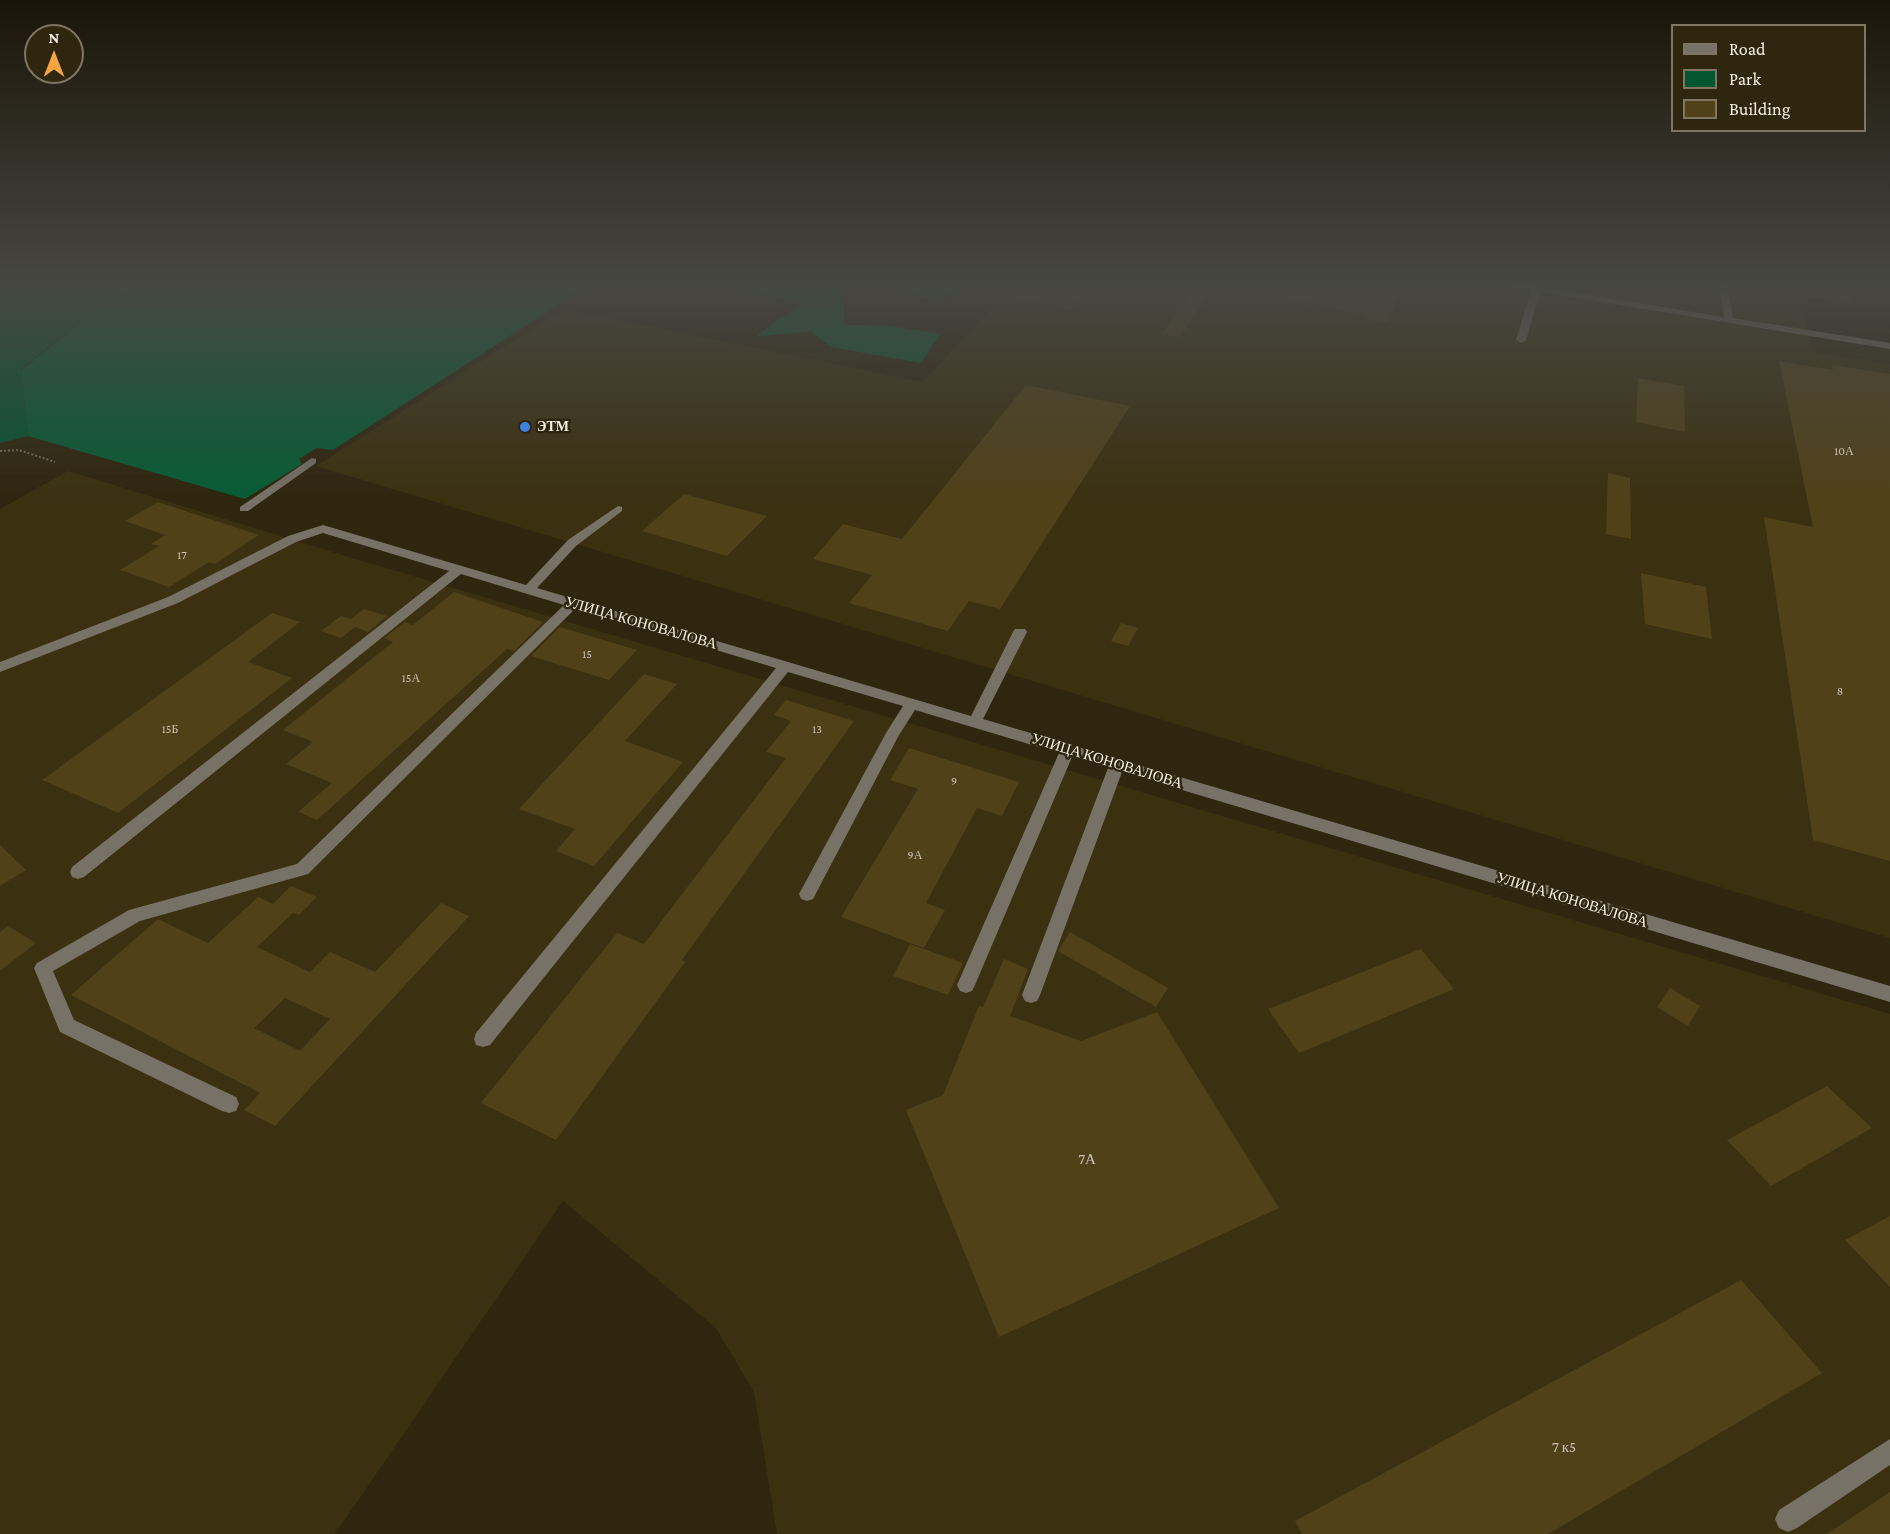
<!DOCTYPE html>
<html>
<head>
<meta charset="utf-8">
<style>
  body { margin:0 }
  #map { position:relative; width:1890px; height:1534px; overflow:hidden; background:#2f260f; font-family:"Crimson Pro",serif }
  canvas { display:block }
  .legend { position:absolute; left:1671px; top:24px; width:195px; height:108px; box-sizing:border-box; background:#2f260f; border:2px solid #7e7663; margin:0; padding:8px 10px; list-style:none; font-size:18px; color:#f4eee0 }
  .legend li { display:flex; align-items:center; gap:12px; height:30px }
  .legend b { width:30px; border:2px solid #7e7663 }
  .north { position:absolute; left:24px; top:24px; width:60px; height:60px; box-sizing:border-box; background:#2f260f; border:2px solid #7e7663; border-radius:50%; rotate:0deg; font-size:16px; font-weight:700; line-height:24px; text-align:center; color:#f4eee0 }
  .north::after { content:''; display:block; margin:auto; width:21px; height:27px; background:#f2a540; clip-path:polygon(50% 0,100% 100%,50% 72%,0 100%) }
</style>
</head>
<body>
<div id="map">
<canvas width="1890" height="1534"></canvas>
<ul class="legend">
<li><b style="height:8px;background:#777166"></b>Road</li>
<li><b style="height:16px;background:#035630"></b>Park</li>
<li><b style="height:16px;background:#504119"></b>Building</li>
</ul>
<div class="north">N</div>
</div>
<script>
const context = document.querySelector('canvas').getContext('2d');
context.lineJoin = 'round';
function fill(path, color) { context.fillStyle = color; context.fill(path, 'evenodd'); }
const toPath = rows => new Path2D(rows.map(r => 'M' + r).join(''));
function trace(path, color, width, dash) { context.strokeStyle = color; context.lineWidth = width; context.lineCap = dash ? 'butt' : 'round'; context.setLineDash(dash || []); context.stroke(path); }
function label(font, color, halo, rows, align = 'center') {
  context.font = font + ' "Crimson Pro",serif'; context.lineWidth = 5; context.setLineDash([]); context.textBaseline = 'middle'; context.strokeStyle = halo; context.fillStyle = color; for (const [text, x, y, turn = 0] of rows) {
    context.save(); context.translate(x, y); context.rotate((+turn || 0) * Math.PI / 180); context.textAlign = isNaN(turn) ? turn : align; if (halo) context.strokeText(text, 0, 0); context.fillText(text, 0, 0); context.restore();
  }
}
fill(toPath([
  [1014,285,1795,285,1813,352,1890,364,1890,938,316,466,564,309,922,382],
  [68,471,349,557,1890,1014,1890,1534,777,1534,754,1392,716,1328,563,1201,335,1534,0,1534,0,509]
]), '#3b3010');
fill(toPath([
  [0,285,151,285,101,306,21,369,28,436,0,443]
]), '#035630');
fill(toPath([
  [151,285,589,285,333,450,317,448,299,459,302,464,245,499,28,436,21,370,101,306],
  [717,285,843,285,845,325,890,326,941,334,921,363,831,347,810,331,755,337,801,303],
  [908,285,967,285,939,302,903,292]
]), '#065d35');
fill(toPath([
  [988,285,1035,285,1083,294,1070,310,987,295],
  [1256,285,1379,285,1400,289,1389,323,1362,319,1364,314,1255,295],
  [1798,285,1849,285,1855,305,1798,295],
  [1194,288,1207,297,1180,337,1162,334],
  [1779,361,1833,370,1832,365,1890,374,1890,861,1813,840,1764,517,1813,527],
  [1638,378,1684,386,1685,432,1636,422],
  [1026,385,1130,406,1000,609,969,601,948,631,849,603,872,575,813,559,843,524,902,539],
  [1608,473,1630,478,1631,539,1606,534],
  [684,494,767,516,727,556,642,531],
  [158,502,259,535,215,564,209,562,169,587,120,570,159,546,151,544,165,535,125,521],
  [1641,573,1706,587,1712,639,1645,624],
  [454,592,543,622,514,651,507,649,317,820,298,812,332,783,286,764,313,742,283,730,393,642,384,638,405,622,413,625],
  [364,609,387,616,368,632,355,627,341,638,321,631,341,616,351,619],
  [272,613,300,622,248,662,292,678,118,813,42,780],
  [1121,623,1138,628,1128,646,1111,641],
  [560,627,637,650,609,680,531,656],
  [644,674,677,684,625,741,683,762,594,866,556,851,575,829,519,809],
  [786,700,854,721,682,960,685,962,556,1140,481,1103,617,933,644,944,786,758,766,752,791,721,774,715],
  [909,748,1019,782,1002,816,977,808,926,903,945,910,924,948,841,917,918,789,890,780],
  [0,845,26,870,0,886],
  [291,886,317,897,299,915,293,913,257,947,310,972,330,952,375,972,441,903,469,916,275,1126,244,1110,260,1093,71,995,158,919,208,943,258,897,273,904],
  [285,998,330,1019,300,1051,254,1028],
  [8,926,36,943,0,971,0,932],
  [1070,932,1168,988,1156,1007,1058,951],
  [910,944,963,963,948,995,893,976],
  [1421,949,1454,989,1299,1053,1268,1009],
  [1004,959,1028,969,1010,1016,1081,1041,1157,1012,1279,1208,999,1337,906,1110,943,1095,979,1006,983,1007],
  [1670,988,1700,1006,1688,1026,1657,1007],
  [1827,1086,1872,1128,1771,1186,1727,1140],
  [1890,1216,1890,1287,1845,1240],
  [1741,1280,1822,1373,1548,1534,1302,1534,1295,1521],
  [1890,1492,1890,1534,1827,1534]
]), '#504119');
trace(toPath([
  [0,451,19,450,55,462]
]), '#726a56', 2, [2, 2]);
fill(toPath([
  [0,285,5,285,0,289,0,285],
  [1505,285,1527,285,1724,317,1719,285,1727,285,1733,318,1890,343,1890,349,1540,292,1526,340,1521,343,1516,340,1531,291,1505,285],
  [312,458,316,459,316,463,248,511,240,511,240,507,312,458],
  [618,506,622,507,622,511,576,546,537,588,971,716,1013,632,1015,629,1025,629,1027,632,983,719,1890,986,1890,1002,1122,772,1040,995,1037,1001,1031,1003,1025,1001,1022,995,1108,768,1072,757,975,985,972,991,966,993,960,991,957,985,1059,753,915,710,899,735,813,899,807,901,801,899,799,894,886,733,903,706,788,672,490,1045,483,1047,476,1045,474,1039,476,1033,776,668,576,608,308,874,140,921,53,971,74,1020,236,1097,239,1104,236,1111,229,1113,222,1111,60,1032,34,968,37,963,129,910,297,864,564,605,461,574,84,877,78,879,72,877,70,872,72,867,449,571,323,533,296,542,178,603,0,672,0,662,168,597,288,536,323,525,526,585,568,540,618,506],
  [1890,1439,1890,1465,1797,1528,1788,1532,1779,1528,1775,1519,1779,1510,1890,1439]
]), '#777166');
const sky = context.createLinearGradient(0, 0, 0, 500);
sky.addColorStop(0, '#1a1508');
sky.addColorStop(0.57, '#474742');
sky.addColorStop(1, '#47474200');
context.fillStyle = sky;
context.fillRect(0, 0, 1890, 500);
for (const [x, y, r, color] of [
  [525,427,6,"#3f7fe0"]
]) { const dot = new Path2D(); dot.arc(x, y, r, 0, 2 * Math.PI); context.fillStyle = color; context.fill(dot); trace(dot, '#2f260f', 2); }
label('12px', '#cbc3ae', null, [
  ["10А",1844,451],
  ["17",182,555],
  ["15",587,654],
  ["15А",411,678],
  ["8",1840,691],
  ["15Б",170,729],
  ["13",817,729],
  ["9",954,781],
  ["9А",915,855]
]);
label('bold 14px', '#f4eee0', '#2f260f', [
  ["ЭТМ",537,427]
], 'left');
label('15px', '#f4eee0', '#2f260f', [
  ["УЛИЦА КОНОВАЛОВА",641,623,16],
  ["УЛИЦА КОНОВАЛОВА",1107,761,17],
  ["УЛИЦА КОНОВАЛОВА",1572,900,17]
]);
label('15px', '#cbc3ae', null, [
  ["7А",1087,1159],
  ["7 к5",1564,1447]
]);
</script>
</body>
</html>
